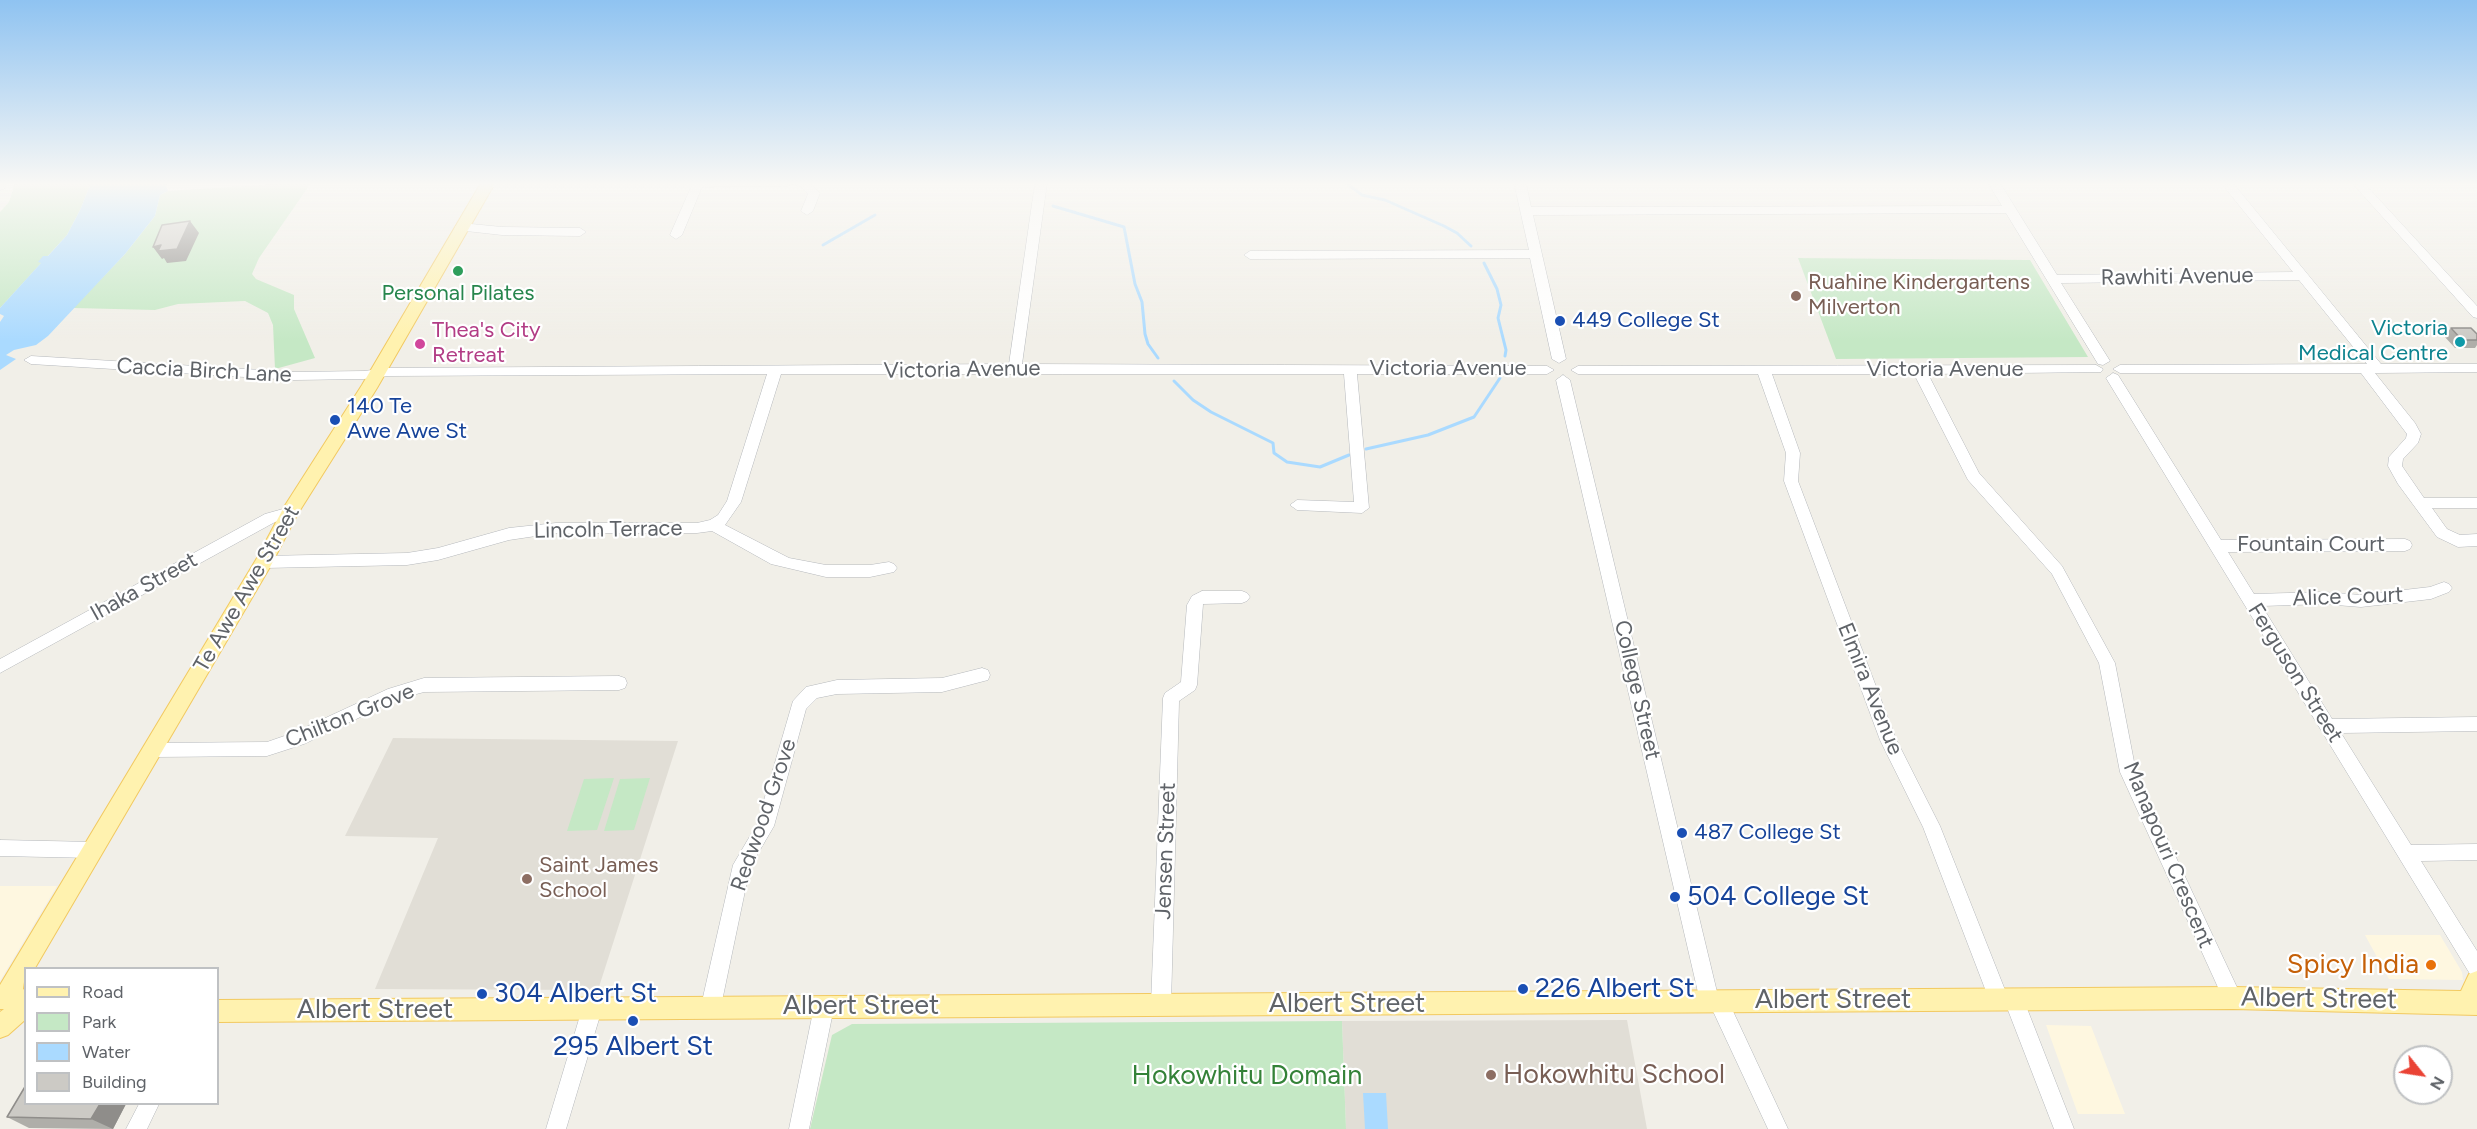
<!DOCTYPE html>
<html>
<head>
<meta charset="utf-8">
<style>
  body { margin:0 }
  #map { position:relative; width:2477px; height:1129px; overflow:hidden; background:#f1efe8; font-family:Figtree,sans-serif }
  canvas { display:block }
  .legend { position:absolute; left:24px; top:967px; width:195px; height:138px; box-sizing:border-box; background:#fff; border:2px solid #bfc1c3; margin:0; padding:8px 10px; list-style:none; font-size:18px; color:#5f6368 }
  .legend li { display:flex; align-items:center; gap:12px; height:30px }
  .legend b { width:30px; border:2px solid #bfc1c3 }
  .north { position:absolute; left:2393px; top:1045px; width:60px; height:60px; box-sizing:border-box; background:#fff; border:2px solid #bfc1c3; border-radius:50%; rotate:120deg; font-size:16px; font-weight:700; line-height:24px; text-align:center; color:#5f6368 }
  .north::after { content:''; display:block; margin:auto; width:21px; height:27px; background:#ea4335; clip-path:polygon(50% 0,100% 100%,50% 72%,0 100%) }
</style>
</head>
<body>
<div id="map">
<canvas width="2477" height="1129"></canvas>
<ul class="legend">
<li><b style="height:8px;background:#fff2af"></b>Road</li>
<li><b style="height:16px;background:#c5e8c5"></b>Park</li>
<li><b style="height:16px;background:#aadaff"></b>Water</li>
<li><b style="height:16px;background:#cccac5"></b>Building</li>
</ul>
<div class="north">N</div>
</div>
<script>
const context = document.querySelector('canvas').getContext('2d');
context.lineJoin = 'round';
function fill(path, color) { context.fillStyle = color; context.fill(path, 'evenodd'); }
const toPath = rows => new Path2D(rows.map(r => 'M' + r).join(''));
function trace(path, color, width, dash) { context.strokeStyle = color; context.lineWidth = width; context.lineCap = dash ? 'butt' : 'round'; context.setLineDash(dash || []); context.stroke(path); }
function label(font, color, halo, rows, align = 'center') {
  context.font = font + ' Figtree,sans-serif'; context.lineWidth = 4.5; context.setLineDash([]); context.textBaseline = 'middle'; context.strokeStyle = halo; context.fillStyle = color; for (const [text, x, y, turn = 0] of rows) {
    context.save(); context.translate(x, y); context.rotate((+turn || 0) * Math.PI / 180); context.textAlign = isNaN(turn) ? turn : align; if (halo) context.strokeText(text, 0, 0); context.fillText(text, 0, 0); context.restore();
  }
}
fill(toPath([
  [0,886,57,886,0,981],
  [2365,935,2440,935,2462,972,2463,980,2389,979],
  [2046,1025,2091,1026,2125,1114,2078,1114]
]), '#fef7e0');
fill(toPath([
  [393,738,678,741,598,990,375,989,438,838,345,836],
  [1627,1020,1647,1129,1346,1129,1342,1021]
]), '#e1ded6');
fill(toPath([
  [15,183,91,183,80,210,67,235,0,308,0,212,9,202],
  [294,183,311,183,259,258,252,274,256,279,294,295,294,309,315,358,275,369,273,325,268,313,245,301,178,304,155,310,73,308,125,254,155,216,160,195,168,191],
  [1798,258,2030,260,2088,357,1836,359],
  [614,778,597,830,567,831,584,779],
  [650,778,634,830,604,831,620,779],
  [1342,1021,1346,1129,810,1129,832,1035,852,1024]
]), '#c5e8c5');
fill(toPath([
  [91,183,167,183,166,186,168,191,160,195,155,216,125,254,48,336,36,345,14,350,6,355,16,359,0,370,0,322,4,316,0,314,0,308,41,263,38,262,43,256,48,256,67,235,80,210],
  [1363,1093,1386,1093,1388,1129,1365,1129]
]), '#aadaff');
trace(toPath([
  [1346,183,1362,195,1385,200,1444,226,1457,233,1471,246],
  [1053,206,1124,227,1135,284,1142,302,1145,334,1148,344,1158,358],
  [823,245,875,215],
  [1484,263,1497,289,1501,305,1498,318,1506,350,1505,356],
  [1174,381,1193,400,1211,412,1273,443,1274,453,1287,462,1320,467,1349,455],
  [1366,449,1428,435,1474,417,1500,378]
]), '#aadaff', 3);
const minor = toPath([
  [0,183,7,183,4,189,0,190,0,183],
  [482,183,810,183,820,193,813,211,807,215,801,211,808,194,801,187,793,184,788,186,702,187,682,235,676,239,670,235,691,187,487,187,483,186,482,183],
  [1035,183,1047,183,1022,364,1547,366,1554,370,1547,374,1357,374,1369,508,1362,513,1297,510,1290,505,1297,500,1354,502,1344,374,781,374,741,502,725,525,789,558,826,565,870,565,889,562,894,564,897,568,894,572,870,577,826,577,771,564,712,531,697,533,556,533,509,540,438,560,407,565,264,568,259,566,257,562,259,558,264,556,407,553,438,548,509,528,556,523,697,523,710,520,718,515,727,501,767,374,388,376,364,379,294,380,31,364,24,360,31,356,294,372,364,371,388,368,1009,364,1035,183],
  [1514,183,1526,183,1531,207,2002,206,1988,183,2000,183,2057,275,2293,272,2221,183,2233,183,2381,364,2477,364,2477,372,2375,373,2415,423,2421,434,2418,443,2403,459,2402,466,2424,498,2477,498,2477,508,2432,508,2447,529,2460,535,2477,534,2477,546,2458,547,2437,537,2398,484,2388,466,2389,457,2406,438,2407,434,2361,373,2120,373,2113,369,2120,365,2367,364,2299,280,2061,283,2110,361,2103,365,2098,364,2006,213,1533,215,1566,359,1559,363,1552,359,1530,258,1250,259,1244,255,1250,251,1529,250,1514,183],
  [2352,183,2364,183,2477,306,2477,318,2473,317,2352,183],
  [461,223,502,227,580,228,586,232,580,236,502,235,457,230,455,227,461,223],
  [2096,365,2103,369,2101,372,1928,374,1979,473,2062,566,2115,663,2136,772,2242,998,2240,1005,2233,1007,2226,1005,2120,772,2099,663,2052,574,1968,480,1914,374,1772,374,1800,453,1798,481,1896,739,1940,826,2007,995,2014,991,2021,993,2074,1129,2054,1129,2006,1005,1999,1009,1992,1007,1923,827,1880,740,1784,481,1786,453,1758,374,1578,374,1571,370,1578,366,2096,365],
  [2113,373,2118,375,2221,540,2405,539,2410,541,2412,545,2410,549,2405,551,2228,552,2254,594,2324,592,2361,595,2430,587,2444,582,2449,584,2452,588,2449,592,2431,599,2361,607,2324,604,2262,606,2332,719,2477,717,2477,731,2341,733,2411,845,2477,844,2477,860,2421,861,2477,951,2477,977,2470,974,2106,378,2113,373],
  [1563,375,1570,380,1717,992,1725,994,1788,1129,1768,1129,1712,1009,1703,1008,1700,1001,1556,380,1563,375],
  [290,507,295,508,297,512,295,516,275,522,0,673,0,659,265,514,290,507],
  [1202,591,1242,591,1247,593,1250,597,1247,601,1242,603,1203,604,1197,685,1195,690,1179,701,1171,1004,1168,1011,1161,1013,1154,1011,1151,1004,1163,698,1165,693,1181,682,1187,605,1192,596,1202,591],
  [982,668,988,670,990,675,988,680,942,692,837,694,817,698,806,709,774,826,750,867,721,1006,718,1013,711,1015,704,1013,701,1006,733,865,757,824,793,701,806,687,837,680,942,678,982,668],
  [619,676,625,678,627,683,625,688,619,690,424,692,398,699,304,744,267,756,153,757,147,755,145,750,147,745,153,743,267,742,293,733,388,689,424,678,619,676],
  [0,840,94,842,100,844,103,850,100,856,94,858,0,856,0,840],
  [824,998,831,1000,834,1007,809,1129,789,1129,814,1007,817,1000,824,998],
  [592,1000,599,1002,602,1009,566,1129,546,1129,582,1009,585,1002,592,1000],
  [139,1104,159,1104,147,1129,126,1129,139,1104]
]);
const major = toPath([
  [481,183,495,183,377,388,297,515,270,567,35,968,26,968,23,989,26,991,26,1019,8,1035,0,1038,0,1012,4,1009,0,1009,0,985,257,558,284,507,362,385,481,183],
  [2477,971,2477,1015,2233,1009,218,1022,218,1000,2233,987,2461,991,2469,974,2477,971]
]);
trace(minor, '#b5b8bc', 1);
trace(major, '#f2c960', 2);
fill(minor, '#fff');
fill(major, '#fff2af');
fill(toPath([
  [2451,328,2477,334,2477,345,2475,348,2455,348,2444,336],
  [126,1104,113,1129,29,1128,7,1117]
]), '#afaea9');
fill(toPath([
  [190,221,199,233,186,261,167,263,164,258,162,259,153,247],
  [100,1104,126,1104,113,1129,91,1119]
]), '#8f8d8a');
const building = toPath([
  [190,221,177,249,158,251,161,245,153,247,162,225,190,221],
  [2451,328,2471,328,2477,334,2477,340,2462,340,2451,328],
  [26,1085,26,1104,100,1104,91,1119,7,1117,26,1085]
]);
fill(building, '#cccac5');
trace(building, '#8f8d8a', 1.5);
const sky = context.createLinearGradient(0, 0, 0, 341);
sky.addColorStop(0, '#8fc3f1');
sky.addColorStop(0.54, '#f9f8f5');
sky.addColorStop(1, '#f9f8f500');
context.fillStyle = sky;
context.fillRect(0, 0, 2477, 341);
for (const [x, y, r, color] of [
  [458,271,6,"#2e9e5b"],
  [1796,296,6,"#8d6e63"],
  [1560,321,6,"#1a4fb4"],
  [2460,342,6,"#0f9aa8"],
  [420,344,6,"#d1479c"],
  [335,420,6,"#1a4fb4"],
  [1682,833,6,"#1a4fb4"],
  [527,879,6,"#8d6e63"],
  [1675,897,6,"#1a4fb4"],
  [2431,965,6,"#e8710a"],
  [1523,989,6,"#1a4fb4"],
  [482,994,6,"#1a4fb4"],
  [633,1021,6,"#1a4fb4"],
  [1491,1075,6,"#8d6e63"]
]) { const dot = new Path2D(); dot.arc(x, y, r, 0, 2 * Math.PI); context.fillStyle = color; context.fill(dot); trace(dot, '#fff', 2); }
label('22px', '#5f6368', '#fff', [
  ["Rawhiti Avenue",2177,277,-1],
  ["Victoria Avenue",1448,369],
  ["Victoria Avenue",962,370,-1],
  ["Victoria Avenue",1945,370],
  ["Caccia Birch Lane",204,371,3],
  ["Lincoln Terrace",608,530,-1],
  ["Fountain Court",2311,545],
  ["Ihaka Street",144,587,-29],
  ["Te Awe Awe Street",247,589,-60],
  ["Alice Court",2348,597,-2],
  ["Ferguson Street",2295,673,58],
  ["Elmira Avenue",1870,689,68],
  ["College Street",1637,690,77],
  ["Chilton Grove",350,716,-22],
  ["Redwood Grove",764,815,-71],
  ["Jensen Street",1166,851,-88],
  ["Manapouri Crescent",2168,855,67]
]);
label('22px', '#785e54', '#fff', [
  ["Ruahine Kindergartens",1808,283],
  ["Milverton",1808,308],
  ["Saint James",539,866],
  ["School",539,891]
], 'left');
label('22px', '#27864d', '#fff', [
  ["Personal Pilates",458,294]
]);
label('22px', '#164399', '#fff', [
  ["449 College St",1572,321],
  ["140 Te",347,407],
  ["Awe Awe St",347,432],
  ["487 College St",1694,833]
], 'left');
label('22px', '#0d838f', '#fff', [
  ["Victoria",2448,329],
  ["Medical Centre",2448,354]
], 'right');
label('22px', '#b23c85', '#fff', [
  ["Thea's City",432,331],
  ["Retreat",432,356]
], 'left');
label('27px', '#164399', '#fff', [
  ["504 College St",1687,897],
  ["226 Albert St",1535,989],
  ["304 Albert St",494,994],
  ["295 Albert St",633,1047,"center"]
], 'left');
label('27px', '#c56008', '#fff', [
  ["Spicy India",2419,965]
], 'right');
label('27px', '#5f6368', '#fff', [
  ["Albert Street",2319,999,1],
  ["Albert Street",1833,1000],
  ["Albert Street",1347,1004],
  ["Albert Street",861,1006],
  ["Albert Street",375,1010]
]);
label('27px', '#785e54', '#fff', [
  ["Hokowhitu School",1503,1075]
], 'left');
label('27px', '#348238', '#fff', [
  ["Hokowhitu Domain",1247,1076]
]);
</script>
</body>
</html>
